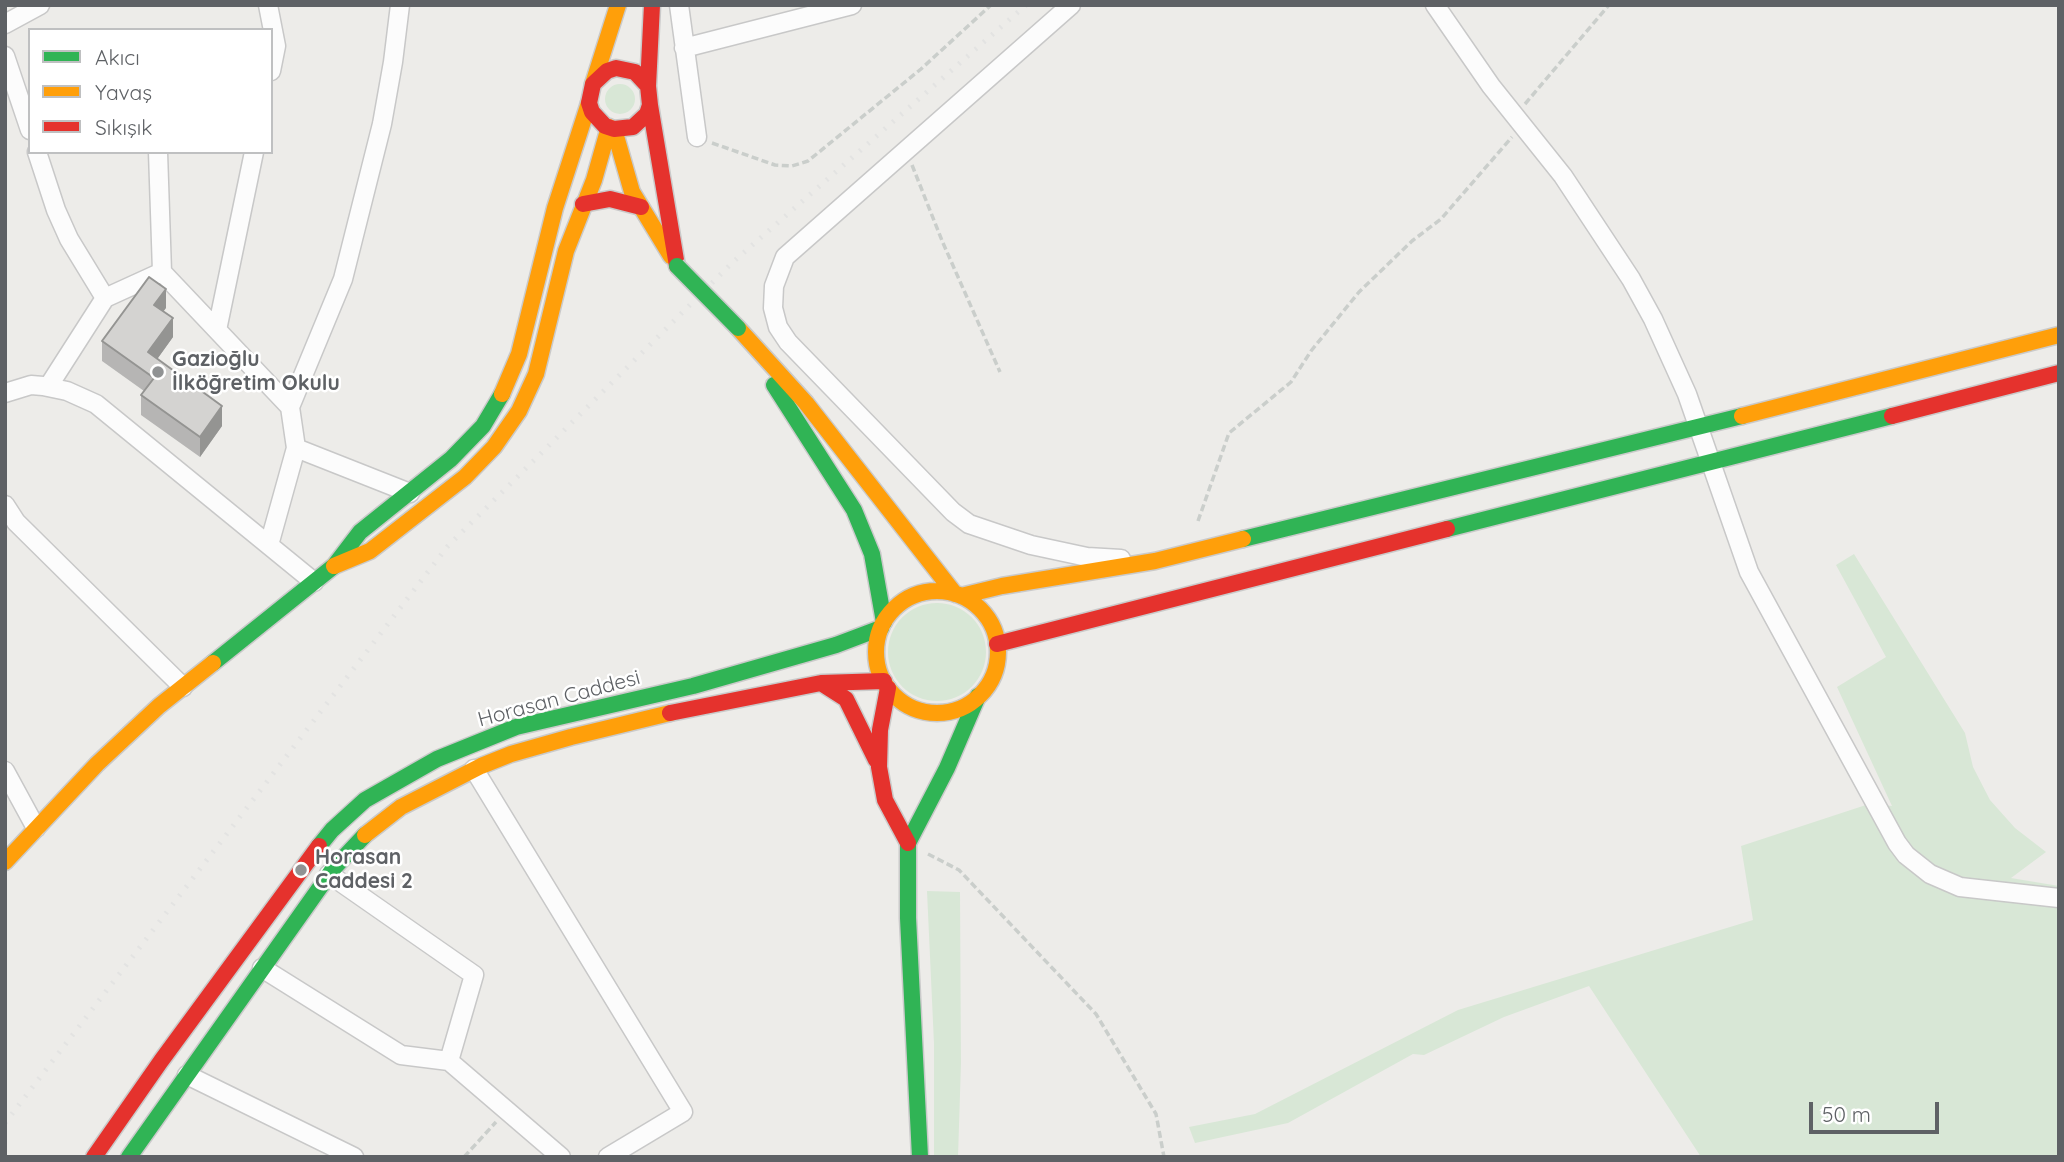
<!DOCTYPE html>
<html>
<head>
<meta charset="utf-8">
<style>
  body { margin:0 }
  #map { position:relative; width:2064px; height:1162px; overflow:hidden; background:#edece9; font-family:Quicksand,sans-serif }
  canvas { display:block }
  .frame { position:absolute; inset:0; border:7px solid #5e6165; pointer-events:none }
  .legend { position:absolute; left:28px; top:28px; width:245px; height:126px; box-sizing:border-box; background:#fff; border:2px solid #bfc0c1; margin:0; padding:9px 12px; list-style:none; font-size:21px; color:#5e6165 }
  .legend li { display:flex; align-items:center; gap:14px; height:35px }
  .legend b { width:35px; border:2px solid #bfc0c1 }
  .scale { position:absolute; left:1809px; top:1102px; width:130px; height:32px; box-sizing:border-box; border:4px solid #5e6165; border-top:0; padding-left:9px; font-size:21px; line-height:24px; white-space:nowrap; color:#5e6165; -webkit-text-stroke:5px #fff; paint-order:stroke }
</style>
</head>
<body>
<div id="map">
<canvas width="2064" height="1162"></canvas>
<div class="frame"></div>
<ul class="legend">
<li><b style="height:9px;background:#30b455"></b>Akıcı</li>
<li><b style="height:9px;background:#ff9f0a"></b>Yavaş</li>
<li><b style="height:9px;background:#e5322d"></b>Sıkışık</li>
</ul>
<div class="scale">50 m</div>
</div>
<script>
const context = document.querySelector('canvas').getContext('2d');
context.lineJoin = 'round';
function fill(path, color) { context.fillStyle = color; context.fill(path, 'evenodd'); }
const toPath = rows => new Path2D(rows.map(r => 'M' + r).join(''));
function trace(path, color, width, dash) { context.strokeStyle = color; context.lineWidth = width; context.lineCap = dash ? 'butt' : 'round'; context.setLineDash(dash || []); context.stroke(path); }
function label(font, color, halo, rows, align = 'center') {
  context.font = font + ' Quicksand,sans-serif'; context.lineWidth = 5; context.setLineDash([]); context.textBaseline = 'middle'; context.strokeStyle = halo; context.fillStyle = color; for (const [text, x, y, turn = 0] of rows) {
    context.save(); context.translate(x, y); context.rotate((+turn || 0) * Math.PI / 180); context.textAlign = isNaN(turn) ? turn : align; if (halo) context.strokeText(text, 0, 0); context.fillText(text, 0, 0); context.restore();
  }
}
fill(toPath([
  '605 99a15 15 0 1 1 30 0a15 15 0 1 1-30 0Z',
  [1854,554,1965,733,1973,767,1990,800,2015,828,2046,852,2011,878,2059,886,2059,1157,1701,1157,1589,986,1504,1017,1424,1055,1413,1054,1288,1123,1195,1143,1189,1127,1255,1114,1458,1010,1753,920,1741,846,1869,804,1892,806,1837,687,1886,657,1836,565],
  '888 652a49 49 0 1 1 98 0a49 49 0 1 1-98 0Z',
  [927,891,960,892,961,1063,958,1157,934,1157,934,1044]
]), '#d8e7d6');
const street = toPath([
  [268,5,276,46,271,71],
  [679,5,697,137],
  [1071,5,785,257,774,286,773,308,778,327,788,342,953,512,969,524,1031,545,1087,557,1121,559],
  [1435,5,1491,86,1563,176,1631,279,1653,319,1687,394,1749,572,1897,843,1906,855,1930,874,1960,887,2059,898],
  [5,24,40,5],
  [684,48,852,5],
  [5,56,30,130],
  [37,152,56,210,69,239,105,298],
  [158,152,162,272],
  [217,330,254,152],
  [48,387,105,298,162,272,290,407],
  [5,393,31,385,43,386,67,391,96,404,314,582],
  [296,448,410,493],
  [5,505,16,522,183,687],
  [269,545,296,448,290,407,343,279,382,124,393,62,400,5],
  [474,769,683,1112,608,1157],
  [5,771,36,828],
  [329,874,474,975,449,1061],
  [262,968,401,1055,449,1061,561,1157],
  [187,1075,354,1157]
]);
const fast = toPath([
  [774,385,854,510,872,554,884,622],
  [1447,529,1892,416],
  [1243,539,1742,416],
  [213,663,334,566,360,532,451,459,483,426,502,394],
  [319,846,332,830,365,800,437,759,516,727,693,686,836,645,881,628],
  [129,1157,333,869,365,835],
  [920,1157,908,918,908,843,947,768,978,696]
]);
const slow = toPath([
  [593,84,618,5],
  [614,129,632,192,671,256],
  [738,328,806,403,955,594],
  [502,394,519,354,555,208,589,103],
  [1742,416,2059,335],
  [334,566,370,551,465,477,494,447,519,411,536,374,566,251,594,180,609,127],
  '876 652a61 61 0 1 1 122 0a61 61 0 1 1-122 0Z',
  [961,596,1002,586,1155,561,1243,539],
  [365,835,401,807,481,766,511,754,571,737,670,713],
  [5,862,97,764,159,706,213,663]
]);
const jam = toPath([
  [648,86,635,72,616,68,607,71,593,84,589,103,592,112,605,126,614,129,633,127,647,114,650,105,648,86,652,5],
  [650,105,677,266],
  [583,204,610,199,641,207],
  [1892,416,2059,373],
  [997,644,1447,529],
  [821,683,846,699,876,760],
  [888,688,880,730,879,767,885,800,908,843],
  [670,713,821,683,884,681],
  [94,1157,161,1061,319,846]
]);
trace(street, '#c8c8c8', 21);
trace(fast, '#cacaca', 19);
trace(slow, '#cacaca', 19);
trace(jam, '#cacaca', 19);
trace(toPath([
  [1525,104,1609,5],
  [712,143,775,165,792,166,808,161,921,69,991,5],
  [912,165,943,243,1000,372],
  [1198,521,1229,433,1291,382,1311,351,1359,292,1412,241,1441,219,1512,137],
  [928,854,959,870,1096,1014,1156,1114,1164,1157],
  [464,1157,496,1122]
]), '#cacecb', 3.5, [7, 3.5]);
trace(street, '#fcfcfc', 18);
trace(fast, '#30b455', 16);
trace(slow, '#ff9f0a', 16);
trace(jam, '#e5322d', 16);
trace(toPath([
  [5,1123,447,547,733,262,1026,5]
]), '#e3e3e2', 5, [2, 9]);
const fastBridge = toPath([
  [677,266,738,328]
]);
trace(fastBridge, '#cacaca', 19, []);
trace(fastBridge, '#30b455', 16);
fill(toPath([
  [166,308,163,311,173,337,157,359,222,426,200,457,141,415,141,395,144,391,102,361,102,341]
]), '#b6b5b4');
fill(toPath([
  [166,289,166,308,154,324,154,305],
  [173,318,173,337,148,372,148,352],
  [222,406,222,426,200,457,200,437]
]), '#949492');
const building = toPath([
  [149,277,166,289,154,305,173,318,148,352,222,406,200,437,141,395,154,378,102,341,149,277]
]);
fill(building, '#d4d3d1');
trace(building, '#949492', 2);
for (const [x, y, r, color] of [
  [158,372,7,"#909293"],
  [301,870,7,"#909293"]
]) { const dot = new Path2D(); dot.arc(x, y, r, 0, 2 * Math.PI); context.fillStyle = color; context.fill(dot); trace(dot, '#fff', 2.5); }
label('bold 21px', '#5e6165', '#fff', [
  ["Gazioğlu",172,360],
  ["İlköğretim Okulu",172,384],
  ["Horasan",315,858],
  ["Caddesi 2",315,882]
], 'left');
label('21px', '#5e6165', '#fff', [
  ["Horasan Caddesi",559,699,-15]
]);
</script>
</body>
</html>
